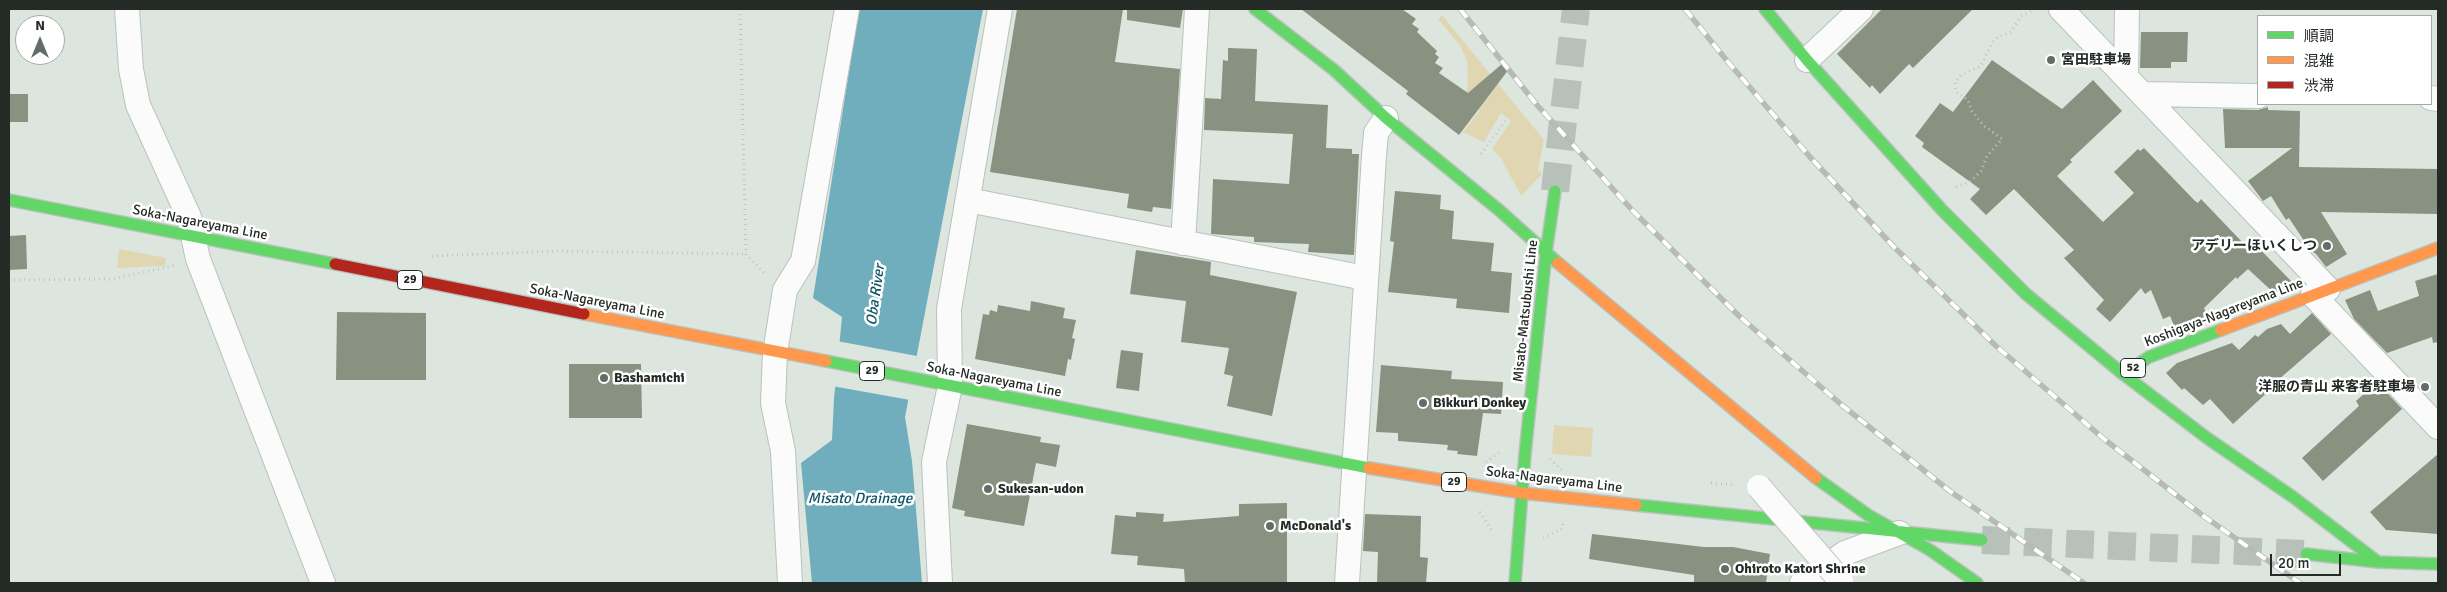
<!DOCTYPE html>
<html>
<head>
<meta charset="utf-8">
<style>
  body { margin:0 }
  #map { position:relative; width:2447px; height:592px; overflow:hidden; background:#dce6df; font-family:Signika,"Noto Sans JP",sans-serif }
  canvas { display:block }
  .frame { position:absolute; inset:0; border:10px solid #242b26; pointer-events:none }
  .legend { position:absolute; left:2257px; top:15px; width:175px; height:90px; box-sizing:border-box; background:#fff; border:1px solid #a7aaa8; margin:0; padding:6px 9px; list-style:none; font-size:15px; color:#242b26 }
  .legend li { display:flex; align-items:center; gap:10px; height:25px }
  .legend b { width:25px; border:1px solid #a7aaa8 }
  .north { position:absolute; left:15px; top:15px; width:50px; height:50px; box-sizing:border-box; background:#fff; border:1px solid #a7aaa8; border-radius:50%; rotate:0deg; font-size:14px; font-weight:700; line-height:20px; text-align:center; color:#242b26 }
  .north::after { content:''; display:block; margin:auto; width:18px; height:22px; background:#646c67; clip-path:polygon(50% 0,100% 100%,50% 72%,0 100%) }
  .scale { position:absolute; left:2270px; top:554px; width:71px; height:22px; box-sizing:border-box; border:2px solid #242b26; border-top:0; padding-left:6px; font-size:15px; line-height:18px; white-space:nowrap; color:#242b26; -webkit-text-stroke:4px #fff; paint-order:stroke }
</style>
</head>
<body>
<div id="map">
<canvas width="2447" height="592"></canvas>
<div class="frame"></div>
<ul class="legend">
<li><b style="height:6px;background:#63d668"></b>順調</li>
<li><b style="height:6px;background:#ff974d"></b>混雑</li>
<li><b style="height:6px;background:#b3261e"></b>渋滞</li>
</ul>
<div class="north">N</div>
<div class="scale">20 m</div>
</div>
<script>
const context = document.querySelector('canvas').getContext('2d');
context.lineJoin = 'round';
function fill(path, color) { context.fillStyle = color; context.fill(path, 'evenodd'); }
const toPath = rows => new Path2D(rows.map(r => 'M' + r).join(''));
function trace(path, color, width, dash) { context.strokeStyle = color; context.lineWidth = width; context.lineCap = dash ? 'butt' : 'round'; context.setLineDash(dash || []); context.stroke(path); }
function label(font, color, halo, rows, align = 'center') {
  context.font = font + ' Signika,"Noto Sans JP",sans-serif'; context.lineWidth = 5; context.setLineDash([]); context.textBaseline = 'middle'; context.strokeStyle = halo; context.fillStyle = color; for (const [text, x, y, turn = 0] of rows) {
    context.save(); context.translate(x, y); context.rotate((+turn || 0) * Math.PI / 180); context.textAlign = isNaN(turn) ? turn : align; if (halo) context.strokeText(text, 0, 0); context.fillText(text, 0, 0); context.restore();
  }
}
fill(toPath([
  [1442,15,1544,140,1538,170,1542,174,1521,196,1501,158,1492,149,1511,121,1501,113,1484,142,1463,132,1480,110,1464,98,1468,84,1467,60,1459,44,1438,19],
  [119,249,166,258,165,266,117,268],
  [1554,425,1593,428,1591,457,1552,454]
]), '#e0d7b2');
fill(toPath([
  [859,9,983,9,905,417,912,461,922,583,812,583,801,463,832,440,834,399,842,317,813,298]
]), '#70adbd');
fill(toPath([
  [837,341,917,356,910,400,832,386]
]), '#dce6df');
fill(toPath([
  [1017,9,1123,9,1115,62,1180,69,1171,209,1153,207,1152,212,1127,208,1129,194,990,172],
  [1127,9,1183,9,1180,28,1127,20],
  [1301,9,1402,9,1416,19,1412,24,1419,29,1417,32,1437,51,1435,54,1439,57,1435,63,1443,68,1439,73,1468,93,1503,63,1509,69,1459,135,1406,94,1408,91],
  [1882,9,1973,9,1913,68,1909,64,1880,94,1872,85,1870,88,1837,54],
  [2141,32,2188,32,2187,62,2171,62,2171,68,2140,68],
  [1228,48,1257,49,1255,101,1328,105,1326,148,1352,149,1352,154,1359,154,1354,255,1308,252,1309,244,1254,242,1254,237,1211,234,1213,179,1289,184,1293,134,1204,130,1205,98,1221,99,1223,60,1228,61],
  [1992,60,2062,109,2093,80,2122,111,2070,160,2072,162,2057,176,2103,222,2134,193,2114,172,2138,149,2140,151,2144,148,2195,201,2198,203,2201,199,2244,244,2250,239,2291,281,2283,290,2274,293,2248,269,2237,279,2236,277,2204,308,2208,318,2176,330,2170,316,2163,319,2151,290,2145,294,2141,288,2110,322,2096,309,2104,300,2064,258,2074,250,2014,189,1986,215,1970,199,1980,189,1922,147,1924,143,1915,136,1940,103,1953,112],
  [9,94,28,94,28,122,9,122],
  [2268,107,2268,110,2300,111,2299,167,2438,169,2438,214,2321,212,2347,254,2326,267,2316,254,2310,250,2289,218,2286,220,2271,196,2263,201,2248,181,2292,148,2225,148,2223,109,2258,110],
  [1395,191,1441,195,1440,209,1454,211,1452,239,1494,243,1491,271,1512,273,1509,313,1456,308,1457,299,1388,292,1394,242,1390,241],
  [26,235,27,269,9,270,9,236],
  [1136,250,1211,262,1210,275,1297,292,1272,416,1227,406,1233,376,1224,374,1229,348,1181,342,1186,301,1130,294],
  [2438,274,2438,342,2433,343,2432,337,2387,353,2354,319,2345,300,2370,290,2378,311,2419,296,2415,281],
  [1031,301,1065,308,1063,318,1076,320,1072,338,1075,339,1071,360,1068,359,1065,376,975,359,983,314,989,315,990,310,997,312,998,305,1030,311],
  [337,312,426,313,426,380,336,380],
  [2312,313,2331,334,2270,387,2271,389,2233,424,2210,399,2203,405,2184,388,2182,390,2166,373,2177,363,2232,343,2239,350,2255,335,2258,337,2267,329,2281,324,2290,334],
  [1121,350,1143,353,1139,391,1116,388],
  [569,364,641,364,642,418,569,418],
  [1381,365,1452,371,1451,379,1503,382,1501,414,1483,413,1477,456,1457,454,1458,451,1447,450,1448,445,1398,441,1398,433,1376,432],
  [2377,382,2402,409,2323,481,2302,458,2359,406,2356,401],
  [967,424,1041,437,1040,442,1060,445,1056,467,1036,463,1024,526,964,516,965,511,952,508],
  [2438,454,2438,534,2386,530,2370,512],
  [1287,503,1287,583,1185,583,1184,569,1137,565,1138,556,1111,554,1115,515,1136,517,1136,512,1164,514,1163,522,1239,516,1239,504],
  [1365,514,1421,516,1420,557,1428,558,1426,583,1377,583,1378,552,1363,551],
  [1592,534,1704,547,1733,547,1770,554,1766,583,1694,583,1694,575,1589,559]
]), '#899181');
trace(toPath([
  [1555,191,1576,9],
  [1982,540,2306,554]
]), '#b7c1ba', 28, [28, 14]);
const street = toPath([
  [127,9,131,69,138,105,189,217,198,259,323,583],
  [2061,9,2328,289],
  [1807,60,1861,9],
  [2126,76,2127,9],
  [2143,94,2258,96],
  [2431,98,2438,99],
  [968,200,1365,278],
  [1183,243,1197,9],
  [2313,295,2438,427],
  [790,583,783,451,773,403,775,353,785,290,803,261,847,9],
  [940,583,934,462,950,386,949,309,1000,9],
  [1347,583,1374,156,1376,133,1386,118],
  [1802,583,1845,553,1899,533]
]);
const fast = toPath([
  [1255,9,1334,70,1386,118,1499,210,1558,263],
  [1765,9,1807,60,1943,211,2026,294,2123,374],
  [9,200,335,264],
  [2221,330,2149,357,2123,374,2207,438,2293,497,2378,562],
  [826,361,1369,468],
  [1816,478,1868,515,1930,550,1977,583],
  [1636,505,1982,540],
  [2306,554,2378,562,2438,564],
  [1515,583,1525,454,1546,253,1555,191]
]);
const slow = toPath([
  [1558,263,1816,478],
  [584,314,826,361],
  [2221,330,2438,248],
  [1369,468,1522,493,1636,505]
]);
const jam = toPath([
  [335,264,584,314]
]);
trace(street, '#bac2bc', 26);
trace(fast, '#bac2bc', 14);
trace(slow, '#bac2bc', 14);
trace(jam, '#bac2bc', 14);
trace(toPath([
  [740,9,746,254,766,275],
  [1481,154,1507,119],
  [1956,187,1970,182,1981,171,1987,156,2002,139,1983,125,1971,110,1968,100,1956,92,1955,82,1961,75,1981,66,1992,43,1998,37,2011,32,2021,16,2035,9],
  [432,256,557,251,746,254],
  [9,280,114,279,176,265],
  [1550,459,1562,470],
  [1486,462,1499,453],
  [1711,483,1735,485],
  [1480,512,1493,533],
  [1543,538,1562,529,1563,521]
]), '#c2c6c3', 3, [1, 4]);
trace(street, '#fafbfa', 24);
trace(fast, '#63d668', 11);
trace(slow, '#ff974d', 11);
trace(jam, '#b3261e', 11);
const rail = toPath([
  [1460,9,1537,105,1632,210,1739,316,1843,406,1951,492,2084,583],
  [1685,9,1728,62,1810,157,1894,247,1996,346,2104,439,2202,515,2300,583]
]);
trace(rail, '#b7bab8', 5.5);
trace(rail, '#fff', 4, [11]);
const streetBridge = toPath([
  [1759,487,1841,581]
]);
trace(streetBridge, '#bac2bc', 26, []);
trace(streetBridge, '#fafbfa', 24);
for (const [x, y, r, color] of [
  [2051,60,5,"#646c67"],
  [2327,246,5,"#646c67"],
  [604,378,5,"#646c67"],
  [2425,387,5,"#646c67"],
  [1423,403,5,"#646c67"],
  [988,489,5,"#646c67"],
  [1270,526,5,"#646c67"],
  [1725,569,5,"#646c67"]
]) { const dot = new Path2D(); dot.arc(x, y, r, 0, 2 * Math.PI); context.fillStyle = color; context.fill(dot); trace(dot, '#fff', 2); }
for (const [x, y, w] of [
  [410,280,25],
  [2133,368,25],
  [872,371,25],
  [1454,482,25]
]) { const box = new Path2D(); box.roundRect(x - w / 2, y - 9.5, w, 19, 4); context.fillStyle = '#fff'; context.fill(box); trace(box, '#242b26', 1); }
label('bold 12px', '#242b26', null, [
  ["29",410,280],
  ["52",2133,368],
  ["29",872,371],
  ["29",1454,482]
]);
label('bold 14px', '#242b26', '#fff', [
  ["宮田駐車場",2061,60],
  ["アデリーほいくしつ",2317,246,"right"],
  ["Bashamichi",614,378],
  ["洋服の青山 来客者駐車場",2415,387,"right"],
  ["Bikkuri Donkey",1433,403],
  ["Sukesan-udon",998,489],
  ["McDonald's",1280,526],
  ["Ohiroto Katori Shrine",1735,569]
], 'left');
label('14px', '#242b26', '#fff', [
  ["Soka-Nagareyama Line",200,223,11],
  ["Soka-Nagareyama Line",597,302,11],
  ["Misato-Matsubushi Line",1526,311,-84],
  ["Koshigaya-Nagareyama Line",2224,313,-21],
  ["Soka-Nagareyama Line",994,380,11],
  ["Soka-Nagareyama Line",1554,480,7]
]);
label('italic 15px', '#0e5467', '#fff', [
  ["Oba River",876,295,-82],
  ["Misato Drainage",860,499]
]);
</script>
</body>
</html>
